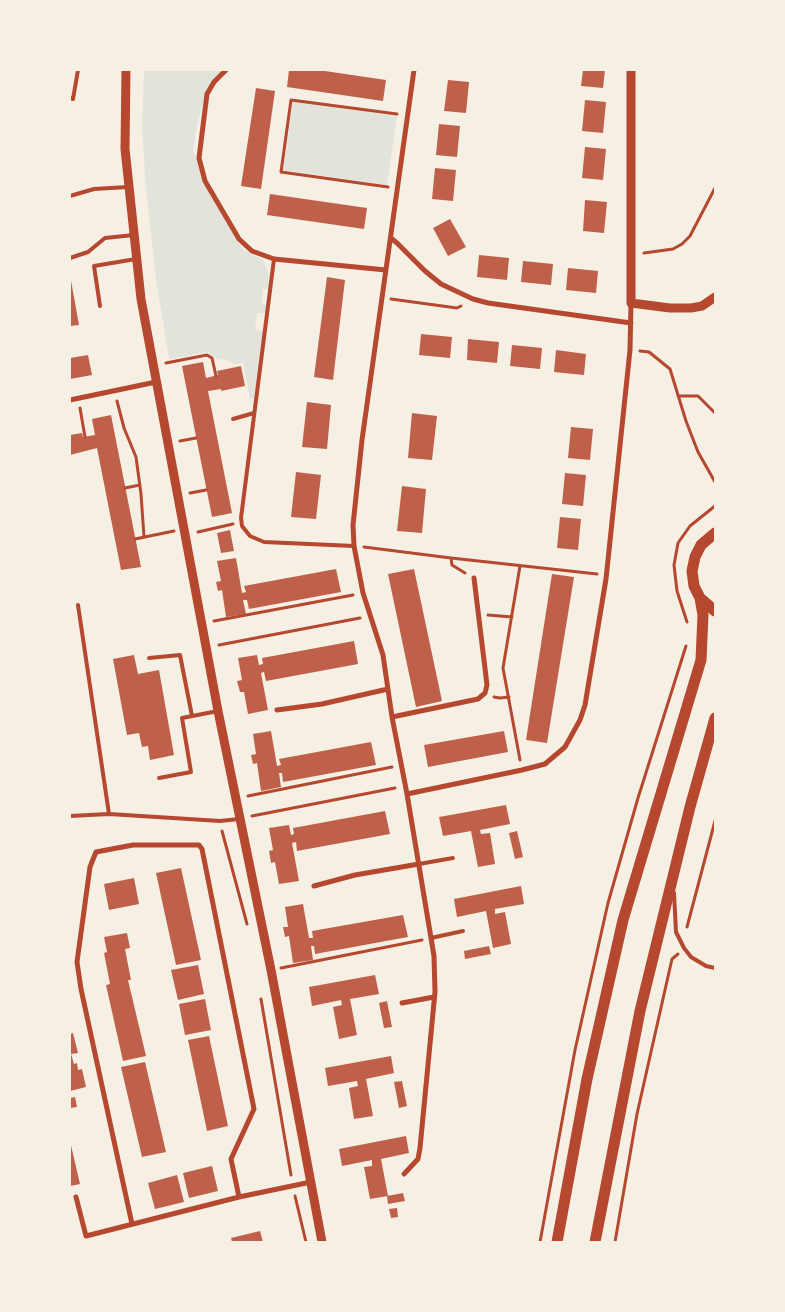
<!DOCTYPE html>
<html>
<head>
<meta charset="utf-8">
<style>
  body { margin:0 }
  #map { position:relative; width:785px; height:1312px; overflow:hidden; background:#f6efe4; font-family:Signika,sans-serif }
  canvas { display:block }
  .frame { position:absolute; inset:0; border:71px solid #f6efe4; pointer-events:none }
</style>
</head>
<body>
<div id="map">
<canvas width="785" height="1312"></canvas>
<div class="frame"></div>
</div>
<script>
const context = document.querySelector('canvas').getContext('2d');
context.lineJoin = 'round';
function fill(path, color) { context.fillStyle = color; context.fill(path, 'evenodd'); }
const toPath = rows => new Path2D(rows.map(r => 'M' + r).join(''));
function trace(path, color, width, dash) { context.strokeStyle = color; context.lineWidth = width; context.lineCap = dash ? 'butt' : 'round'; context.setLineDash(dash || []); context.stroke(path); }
fill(toPath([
  [144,70,223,70,205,93,196,131,193,151,196,157,200,173,208,190,234,236,244,250,263,260,269,274,268,289,263,289,262,304,266,305,266,313,257,313,255,330,263,331,254,399,250,399,243,363,234,364,225,359,216,360,215,357,207,352,169,359,156,280,145,177,142,123],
  [293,101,397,116,387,185,283,170]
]), '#e2e4dc');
fill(toPath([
  [289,70,318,70,386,80,383,101,287,87],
  [583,70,605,70,603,88,581,86],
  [448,80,469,82,466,113,444,111],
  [256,88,275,91,261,189,241,186],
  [585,100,606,102,603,133,582,131],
  [439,124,460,126,457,157,436,155],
  [585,147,606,149,603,180,582,178],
  [435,168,456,170,453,201,432,199],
  [270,194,367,208,364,229,267,215],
  [585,200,607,202,604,233,583,231],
  [450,219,466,247,448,256,433,228],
  [479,255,509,258,507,280,477,277],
  [523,261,553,264,551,285,521,282],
  [568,268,598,271,596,293,566,290],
  [70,275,79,325,70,326],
  [327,277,345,280,333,380,314,377],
  [421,334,452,337,450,358,419,355],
  [468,339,499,342,497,363,467,360],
  [512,345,542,348,540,369,510,366],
  [556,350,586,354,584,375,554,372],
  [88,355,92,375,70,379,70,358],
  [203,362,206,378,218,375,217,371,241,366,245,386,221,391,221,389,208,391,232,513,212,517,182,366],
  [307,402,331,405,327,449,302,447],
  [412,413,437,416,432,460,408,458],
  [111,415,141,567,121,570,97,448,70,455,70,435,82,433,83,437,95,435,92,419],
  [571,427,593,429,590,460,568,458],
  [296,472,321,475,316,519,291,517],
  [565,473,586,475,583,506,562,504],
  [402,486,426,489,422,533,397,531],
  [560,517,581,519,578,550,557,548],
  [230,530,234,551,221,553,217,533],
  [236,558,242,593,246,592,244,586,336,569,341,592,249,609,247,600,243,600,246,614,226,617,222,590,218,591,216,582,221,581,217,561],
  [414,569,442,701,416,707,388,574],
  [552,574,574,577,547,743,526,740],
  [354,641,358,664,266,681,264,672,261,673,268,710,248,714,244,692,240,692,237,681,242,680,238,658,257,655,259,665,263,664,262,658],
  [134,655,138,674,159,670,174,755,150,760,148,746,142,747,139,733,127,735,113,659],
  [271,731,277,766,281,765,279,759,371,742,376,765,283,782,282,773,279,773,281,787,261,791,257,763,253,764,251,755,256,754,253,734],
  [504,731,508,752,428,767,424,745],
  [506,805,510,824,480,830,481,834,490,833,495,864,478,867,471,831,443,836,439,817],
  [385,811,390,834,297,851,296,842,292,843,299,881,279,884,275,862,271,863,269,851,273,850,269,828,289,825,291,835,294,834,293,828],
  [517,831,523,857,515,859,509,833],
  [181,868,201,960,176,965,156,873],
  [134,878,139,904,109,910,104,884],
  [521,886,524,904,495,909,495,914,505,912,511,944,493,948,486,911,457,917,454,899],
  [303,904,309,938,313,938,312,931,403,915,408,937,315,954,314,946,311,946,313,960,293,963,289,936,285,937,283,927,288,927,285,907],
  [127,933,130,948,125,949,131,980,128,980,146,1056,123,1061,106,985,110,984,104,953,107,952,104,937],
  [489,946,491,954,465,959,464,951],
  [198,965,204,994,178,1000,171,970],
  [375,975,379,994,350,999,357,1035,339,1039,333,1007,342,1005,341,1000,312,1006,309,987],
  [205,999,211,1030,185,1035,179,1004],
  [387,1001,392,1027,384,1028,379,1003],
  [73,1033,78,1053,71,1054,74,1064,77,1063,78,1070,82,1069,86,1087,70,1091,70,1034],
  [209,1036,228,1126,207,1131,188,1040],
  [391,1056,394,1073,366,1079,373,1116,354,1119,349,1088,358,1086,357,1081,328,1086,325,1068],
  [145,1062,166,1152,142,1157,121,1067],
  [402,1081,407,1106,399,1108,394,1082],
  [75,1097,77,1107,70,1108,70,1098],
  [406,1136,409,1153,381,1159,388,1196,370,1199,364,1167,372,1166,372,1160,342,1166,339,1149],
  [70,1141,80,1184,70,1186],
  [212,1166,218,1191,189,1198,183,1173],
  [177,1175,184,1202,155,1209,148,1183],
  [403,1193,405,1201,388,1204,387,1196],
  [397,1208,398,1217,391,1218,389,1209],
  [260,1231,263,1242,232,1242,231,1238]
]), '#bf614a');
trace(toPath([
  [388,187,281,172,291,100,397,114],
  [644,253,673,249,682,244,690,236,715,188],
  [391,299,457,308,461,306],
  [640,351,649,352,670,369,686,421,698,452,715,482],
  [166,363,207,355,212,358,216,376],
  [678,396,698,396,715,413],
  [117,401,124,428,136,457,141,494,144,537],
  [80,408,85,437],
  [180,441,196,438],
  [125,488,140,485],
  [190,493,206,490],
  [198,532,233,524],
  [135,539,174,531],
  [364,547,451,558,597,574],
  [451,558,452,565,465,573],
  [520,566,503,668,520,760],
  [488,615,512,617],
  [214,621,353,595],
  [687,622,677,591,674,565,678,543,690,526,715,506],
  [219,645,360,618],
  [494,697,500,698,509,697],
  [248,796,392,767],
  [252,816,395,788],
  [222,831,247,924],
  [687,927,715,821],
  [281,968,422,940],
  [261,999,291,1175],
  [295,1196,306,1242],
  [540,1242,575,1050,608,903,638,798,686,646],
  [615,1242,637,1114,672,959,678,954]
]), '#b5482f', 3);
trace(toPath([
  [70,98,73,99,78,70],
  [70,196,94,189,128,187],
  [70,258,88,252,105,238,134,235],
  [274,259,241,518,242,526,250,536,264,542,354,546],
  [100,306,94,266,136,259],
  [233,419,254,413],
  [78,605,109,814],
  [149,658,180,655,192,716],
  [159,778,191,772,182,718,218,711],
  [70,816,109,814,220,821,239,819],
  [419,864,453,858],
  [674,893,676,932,684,948,691,957,706,966,715,968],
  [431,938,463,931]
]), '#b5482f', 4);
trace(toPath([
  [226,70,214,82,207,94,199,158,205,181,239,239,252,251,274,259,386,270],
  [392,239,397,243,425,271,441,284,473,299,488,303,631,323],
  [70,400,156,382],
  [277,710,322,704,388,689],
  [392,717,478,699,485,693,487,685,474,578],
  [407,794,522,770,545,764,565,747,580,720,585,705,606,579,630,350,631,303],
  [314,886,355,875,419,864],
  [402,1003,434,997],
  [404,1174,418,1159,420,1148,435,992,434,956,407,794,392,717,383,655,363,593,354,546,353,525,362,440,414,70],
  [76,1197,86,1236,239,1197,311,1182],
  [132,1224,81,989,77,962,90,867,96,852,133,845,199,845,202,849,254,1109,231,1159,239,1197]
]), '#b5482f', 5);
trace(toPath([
  [126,70,125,149,141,299,218,711,271,970,322,1242],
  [631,70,631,303,670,308,691,308,702,306,715,297]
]), '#b5482f', 9);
trace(toPath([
  [715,533,701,545,695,557,692,571,694,586,700,598,715,611],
  [557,1242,587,1079,623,920,701,660,703,615,700,598],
  [595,1242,640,1011,690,807,715,718]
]), '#b5482f', 11);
</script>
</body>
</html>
